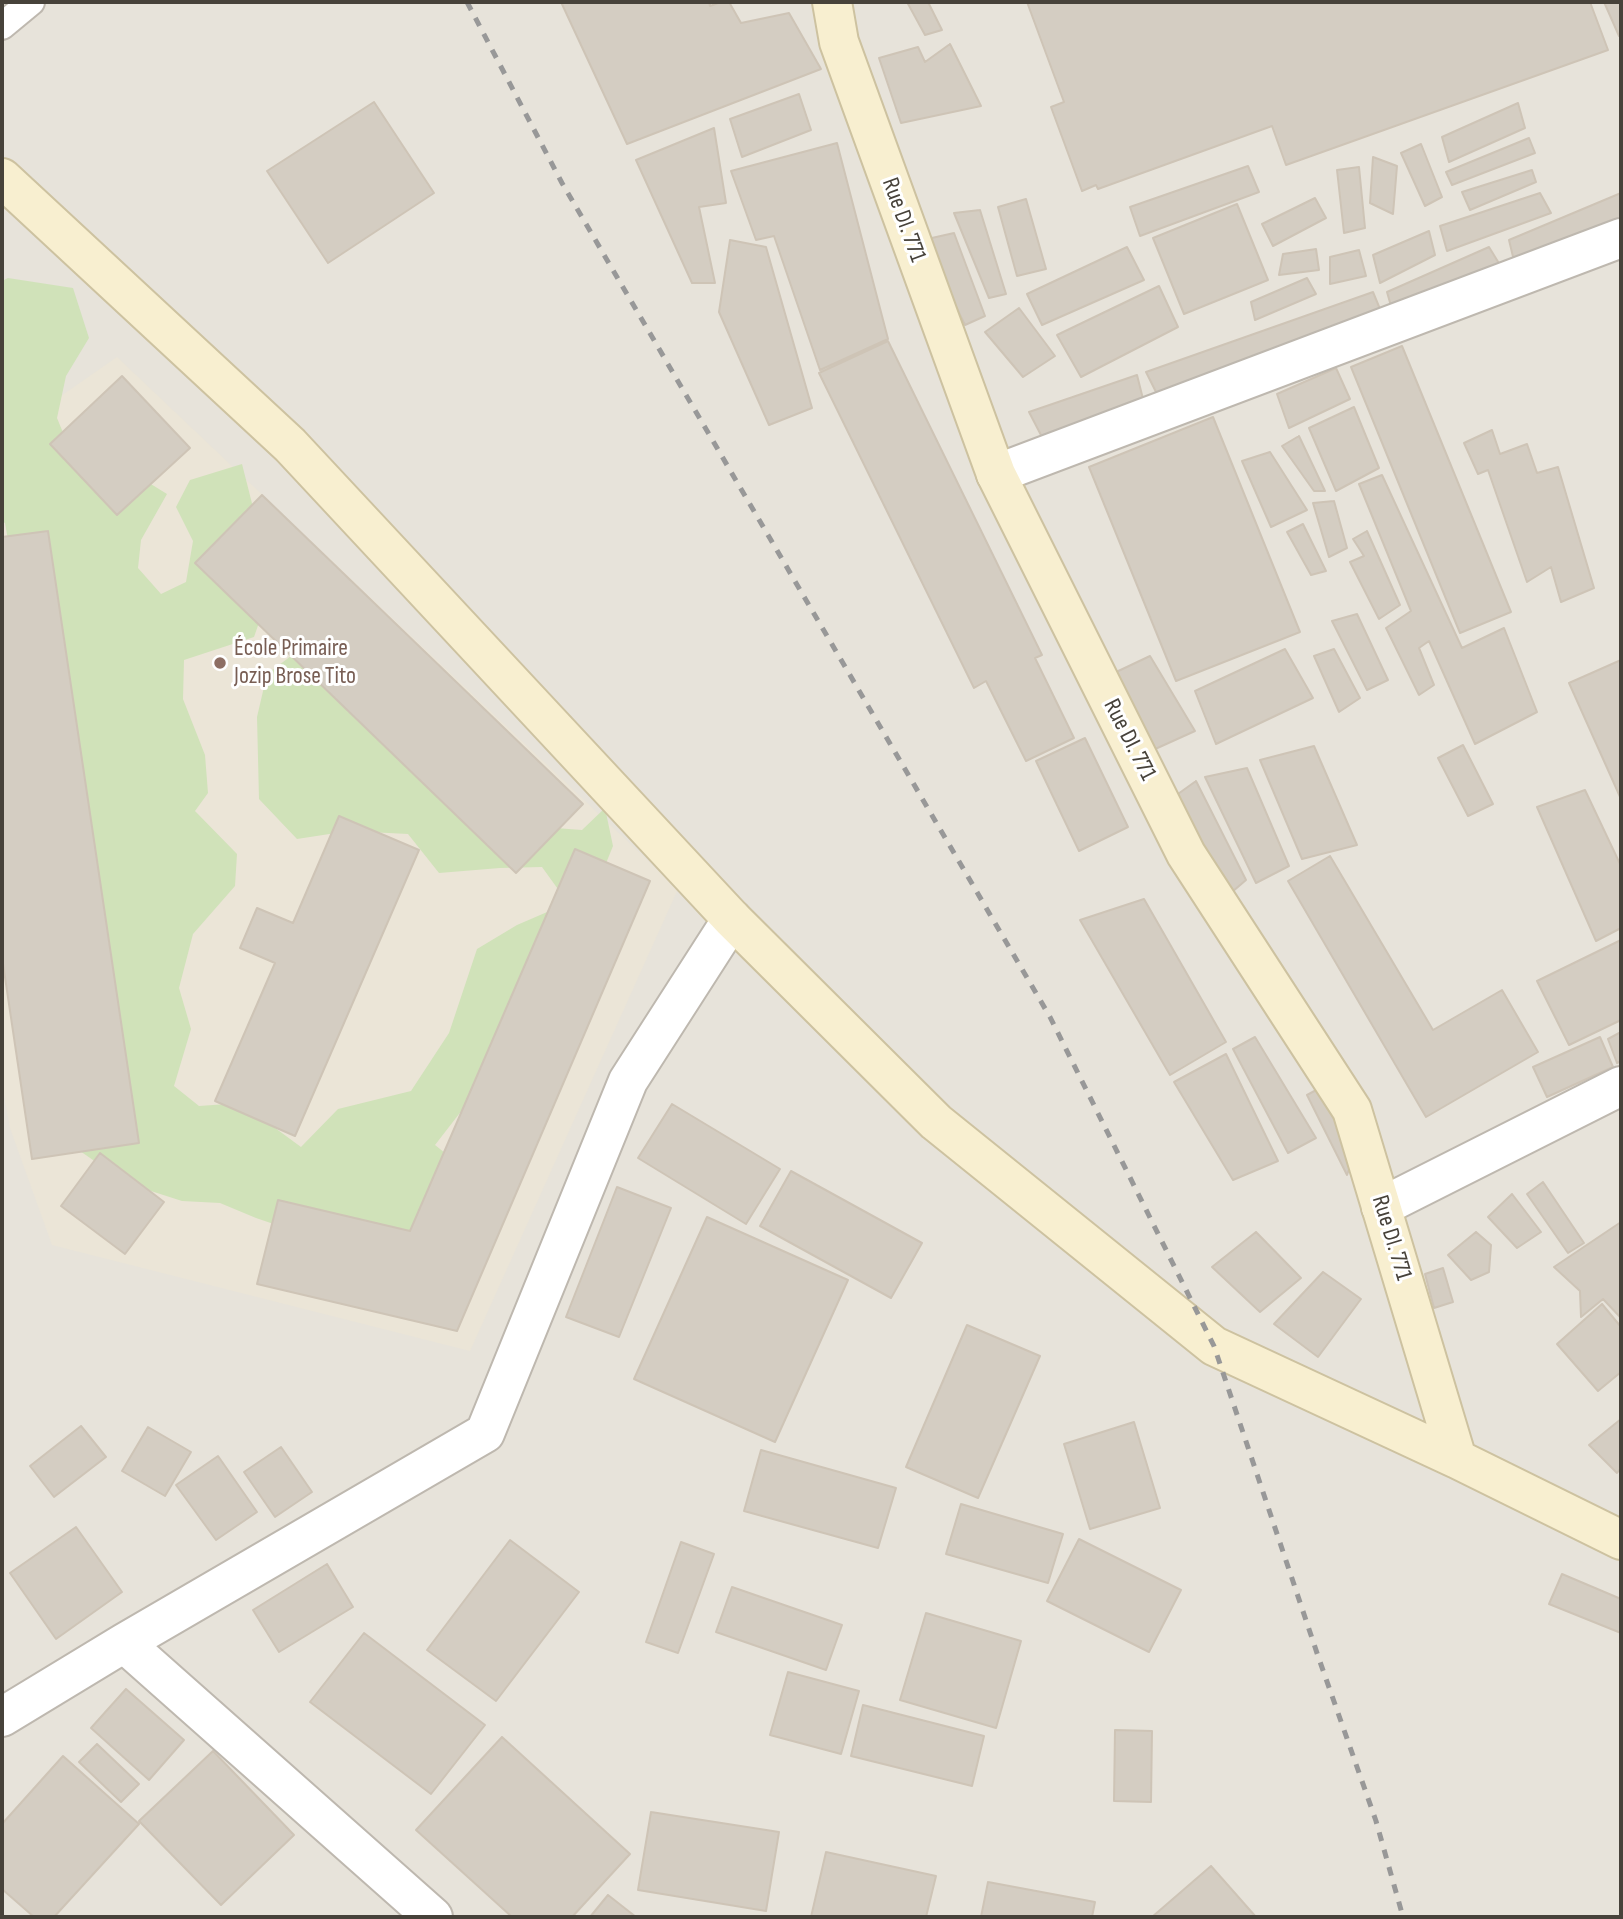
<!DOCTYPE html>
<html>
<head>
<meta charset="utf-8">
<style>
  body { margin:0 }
  #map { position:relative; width:1623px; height:1919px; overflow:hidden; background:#f3f1eb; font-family:"Sofia Sans Condensed",sans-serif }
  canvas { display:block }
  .frame { position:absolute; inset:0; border:4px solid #47423a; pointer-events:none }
</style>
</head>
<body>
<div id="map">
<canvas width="1623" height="1919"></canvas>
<div class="frame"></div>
</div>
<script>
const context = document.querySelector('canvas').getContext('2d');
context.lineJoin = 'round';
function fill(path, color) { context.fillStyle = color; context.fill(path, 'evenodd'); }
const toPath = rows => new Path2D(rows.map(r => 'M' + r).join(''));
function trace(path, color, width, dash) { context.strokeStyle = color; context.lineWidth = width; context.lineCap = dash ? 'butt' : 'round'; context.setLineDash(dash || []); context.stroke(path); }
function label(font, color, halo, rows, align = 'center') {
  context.font = font + ' "Sofia Sans Condensed",sans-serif'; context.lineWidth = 6; context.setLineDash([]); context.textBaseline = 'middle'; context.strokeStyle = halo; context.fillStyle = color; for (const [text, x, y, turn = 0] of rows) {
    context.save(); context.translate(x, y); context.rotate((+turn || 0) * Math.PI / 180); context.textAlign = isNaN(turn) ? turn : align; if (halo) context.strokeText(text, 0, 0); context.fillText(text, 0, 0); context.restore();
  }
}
fill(toPath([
  [2,2,1621,2,1621,1917,2,1917]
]), '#e7e3da');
fill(toPath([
  [117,357,678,889,470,1351,52,1245,10,1128,2,1084,2,437]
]), '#ebe5d7');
fill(toPath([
  [8,278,73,288,89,338,66,376,57,418,71,452,120,465,167,494,141,540,138,568,161,594,186,582,193,541,176,507,190,480,242,464,257,523,271,588,254,637,184,660,183,699,205,755,208,793,195,811,237,854,235,886,193,934,179,988,191,1029,174,1086,199,1106,241,1103,301,1147,338,1109,411,1091,449,1033,477,949,517,925,568,903,542,867,500,868,439,873,408,834,349,831,297,839,259,799,257,717,267,674,307,644,515,825,582,830,605,808,613,846,600,878,490,1074,435,1145,471,1174,469,1256,300,1233,256,1218,220,1203,182,1201,126,1183,70,1144,14,575,5,523,2,521,2,281]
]), '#d0e2b9');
const building = toPath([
  [561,2,709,2,710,6,721,2,729,2,741,23,789,13,821,69,627,144,561,2],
  [907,2,928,2,942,30,925,35,907,2],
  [1027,2,1590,2,1608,50,1286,165,1272,126,1098,189,1096,185,1082,191,1051,107,1064,102,1027,2],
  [1604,2,1621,2,1621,30,1619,36,1604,2],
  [950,44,981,106,901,123,879,58,918,47,925,62,950,44],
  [799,94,811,130,742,157,730,119,799,94],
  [374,102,434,193,328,263,267,171,374,102],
  [1518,103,1525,128,1449,162,1442,137,1518,103],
  [714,128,726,203,699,207,715,283,692,283,636,160,714,128],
  [1529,138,1535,153,1452,185,1446,172,1529,138],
  [837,143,888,339,820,370,774,236,756,240,731,171,837,143],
  [1421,144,1442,197,1425,206,1401,153,1421,144],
  [1373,157,1397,166,1393,214,1370,203,1373,157],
  [1248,166,1259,192,1140,236,1130,207,1248,166],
  [1359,167,1365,228,1344,233,1337,170,1359,167],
  [1532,170,1536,182,1470,210,1462,192,1532,170],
  [1540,193,1551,213,1447,251,1440,226,1540,193],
  [1621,193,1621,224,1515,265,1509,240,1621,193],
  [1315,198,1326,218,1273,246,1262,224,1315,198],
  [1026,199,1046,269,1017,276,998,207,1026,199],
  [1237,204,1268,280,1184,314,1153,238,1237,204],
  [980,210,1006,294,989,298,954,213,980,210],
  [1429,231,1435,255,1380,283,1373,255,1429,231],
  [954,233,985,316,965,325,923,240,954,233],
  [730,240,766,247,812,408,769,425,719,312,730,240],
  [1127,247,1144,280,1042,325,1027,294,1127,247],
  [1489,247,1500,265,1393,313,1387,292,1489,247],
  [1316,249,1319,270,1279,275,1283,254,1316,249],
  [1359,250,1366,276,1330,284,1330,257,1359,250],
  [1307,278,1316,294,1255,320,1251,302,1307,278],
  [1159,286,1178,327,1081,377,1057,335,1159,286],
  [1373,292,1382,314,1158,396,1146,372,1373,292],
  [1019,308,1055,356,1023,377,985,332,1019,308],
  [888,341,1042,655,1035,658,1074,738,1026,761,986,681,974,688,819,373,888,341],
  [1402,346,1511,612,1460,633,1351,367,1402,346],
  [1336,368,1350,399,1289,428,1277,394,1336,368],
  [1137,375,1144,403,1042,437,1029,412,1137,375],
  [122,376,190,448,117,515,50,444,122,376],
  [1354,407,1379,468,1336,491,1309,428,1354,407],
  [1213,417,1300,632,1176,681,1089,467,1213,417],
  [1492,430,1500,454,1527,444,1537,473,1558,467,1594,588,1561,602,1551,567,1527,582,1488,470,1478,474,1464,443,1492,430],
  [1299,436,1325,491,1314,491,1282,446,1299,436],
  [1270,452,1307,510,1271,527,1242,461,1270,452],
  [1382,475,1462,648,1504,628,1537,712,1475,744,1429,641,1419,648,1434,685,1419,695,1386,628,1411,611,1359,484,1382,475],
  [262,495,583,804,516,873,195,563,262,495],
  [1334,501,1347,548,1329,557,1313,503,1334,501],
  [1303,524,1326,571,1311,575,1287,532,1303,524],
  [48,531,139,1143,32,1159,2,957,2,537,48,531],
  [1367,531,1400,605,1379,619,1350,562,1364,556,1353,539,1367,531],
  [1357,614,1388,680,1367,690,1332,621,1357,614],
  [1285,649,1313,698,1216,744,1195,691,1285,649],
  [1334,649,1360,698,1339,712,1314,656,1334,649],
  [1150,656,1195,731,1153,750,1112,674,1150,656],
  [1621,660,1621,799,1569,683,1621,660],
  [1085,738,1128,827,1079,851,1036,761,1085,738],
  [1463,745,1493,804,1468,816,1438,758,1463,745],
  [1314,746,1357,845,1302,859,1260,760,1314,746],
  [1247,768,1289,866,1256,883,1205,777,1247,768],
  [1196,781,1246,880,1225,898,1171,799,1196,781],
  [1585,790,1621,866,1621,928,1596,941,1537,807,1585,790],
  [339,816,419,850,295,1136,215,1101,275,963,240,948,257,908,293,923,339,816],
  [575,849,650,881,457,1331,257,1284,278,1200,410,1231,575,849],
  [1330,856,1433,1030,1502,990,1538,1052,1426,1117,1288,881,1330,856],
  [1144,899,1226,1042,1170,1075,1080,920,1144,899],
  [1621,940,1621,1020,1569,1045,1537,981,1621,940],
  [1621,1032,1621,1061,1617,1063,1608,1039,1621,1032],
  [1255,1037,1316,1138,1288,1153,1233,1049,1255,1037],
  [1600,1037,1613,1067,1547,1097,1533,1067,1600,1037],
  [1226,1054,1278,1161,1233,1180,1174,1082,1226,1054],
  [1320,1088,1353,1158,1347,1175,1307,1095,1320,1088],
  [672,1104,780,1169,746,1224,638,1158,672,1104],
  [100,1153,164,1202,125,1254,61,1206,100,1153],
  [791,1171,922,1243,891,1298,760,1226,791,1171],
  [1543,1182,1584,1243,1568,1253,1527,1194,1543,1182],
  [617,1187,671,1208,619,1337,566,1317,617,1187],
  [1512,1194,1541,1232,1517,1248,1488,1217,1512,1194],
  [707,1217,848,1280,775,1442,634,1379,707,1217],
  [1621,1222,1621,1318,1603,1299,1581,1317,1580,1291,1554,1267,1621,1222],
  [1256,1232,1301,1278,1260,1312,1212,1267,1256,1232],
  [1476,1232,1491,1245,1489,1272,1471,1280,1448,1255,1476,1232],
  [1443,1268,1453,1302,1434,1308,1425,1274,1443,1268],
  [1323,1272,1361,1299,1318,1357,1274,1324,1323,1272],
  [1602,1304,1621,1327,1621,1372,1598,1391,1557,1344,1602,1304],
  [967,1325,1040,1356,978,1498,906,1467,967,1325],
  [1621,1419,1621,1468,1617,1473,1589,1445,1621,1419],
  [1134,1422,1160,1508,1090,1529,1064,1444,1134,1422],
  [81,1426,106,1457,54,1497,30,1466,81,1426],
  [148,1427,191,1452,165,1496,122,1471,148,1427],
  [281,1447,312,1492,275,1517,244,1472,281,1447],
  [761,1450,896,1488,878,1548,744,1511,761,1450],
  [218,1456,257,1512,216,1540,176,1485,218,1456],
  [961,1504,1063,1534,1048,1583,946,1554,961,1504],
  [76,1527,122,1592,56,1639,10,1573,76,1527],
  [1079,1539,1181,1590,1149,1652,1047,1601,1079,1539],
  [510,1540,579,1592,496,1701,427,1650,510,1540],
  [681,1542,714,1554,678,1653,646,1642,681,1542],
  [327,1564,353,1607,279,1652,253,1610,327,1564],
  [1562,1574,1621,1599,1621,1633,1549,1604,1562,1574],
  [732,1587,842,1625,826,1670,716,1632,732,1587],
  [926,1613,1021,1641,996,1728,900,1700,926,1613],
  [364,1633,485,1725,431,1794,310,1702,364,1633],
  [788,1672,859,1691,841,1754,770,1735,788,1672],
  [126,1689,184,1740,149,1780,91,1728,126,1689],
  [863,1705,984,1736,972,1786,851,1756,863,1705],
  [1115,1730,1152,1731,1151,1802,1114,1801,1115,1730],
  [502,1737,630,1854,572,1917,512,1917,416,1830,502,1737],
  [97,1744,139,1784,121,1802,79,1762,97,1744],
  [213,1751,294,1835,221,1905,139,1821,213,1751],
  [63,1756,139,1824,54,1917,34,1917,2,1889,2,1824,63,1756],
  [651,1812,779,1832,766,1911,638,1890,651,1812],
  [826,1852,936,1876,926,1917,811,1917,826,1852],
  [1211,1866,1256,1917,1152,1917,1211,1866],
  [988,1882,1095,1902,1092,1917,981,1917,988,1882],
  [608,1895,636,1917,590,1917,608,1895]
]);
fill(building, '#d4cdc2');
trace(building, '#cec4b6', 2);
const lane = toPath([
  [2,26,31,2]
]);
const street = toPath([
  [996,474,1621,238],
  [1381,1207,1621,1086],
  [124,1643,433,1917],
  [2,1717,124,1643,485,1433,628,1081,732,919]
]);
const secondary = toPath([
  [832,2,839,42,996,474,1186,854,1352,1110,1457,1459],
  [2,178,290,445,732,919,936,1122,1214,1346,1457,1459,1621,1540]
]);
trace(lane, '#beb8af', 30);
trace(street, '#beb8af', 42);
trace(secondary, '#cdc2a0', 42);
trace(lane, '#fff', 26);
trace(street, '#fff', 38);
trace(secondary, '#f8efd0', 38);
trace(toPath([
  [467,2,562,183,1050,1017,1214,1346,1318,1656,1376,1821,1403,1917]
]), '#989898', 5, [9, 9]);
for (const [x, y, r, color] of [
  [220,663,7,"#8d6e63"]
]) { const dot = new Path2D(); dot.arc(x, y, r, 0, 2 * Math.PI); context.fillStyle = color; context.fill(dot); trace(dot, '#fff', 2.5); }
label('24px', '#47423a', '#fff', [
  ["Rue DI. 771",903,220,70],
  ["Rue DI. 771",1129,740,63],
  ["Rue DI. 771",1391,1238,73]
]);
label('24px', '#785e54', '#fff', [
  ["École Primaire",234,649],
  ["Jozip Brose Tito",234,677]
], 'left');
</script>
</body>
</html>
